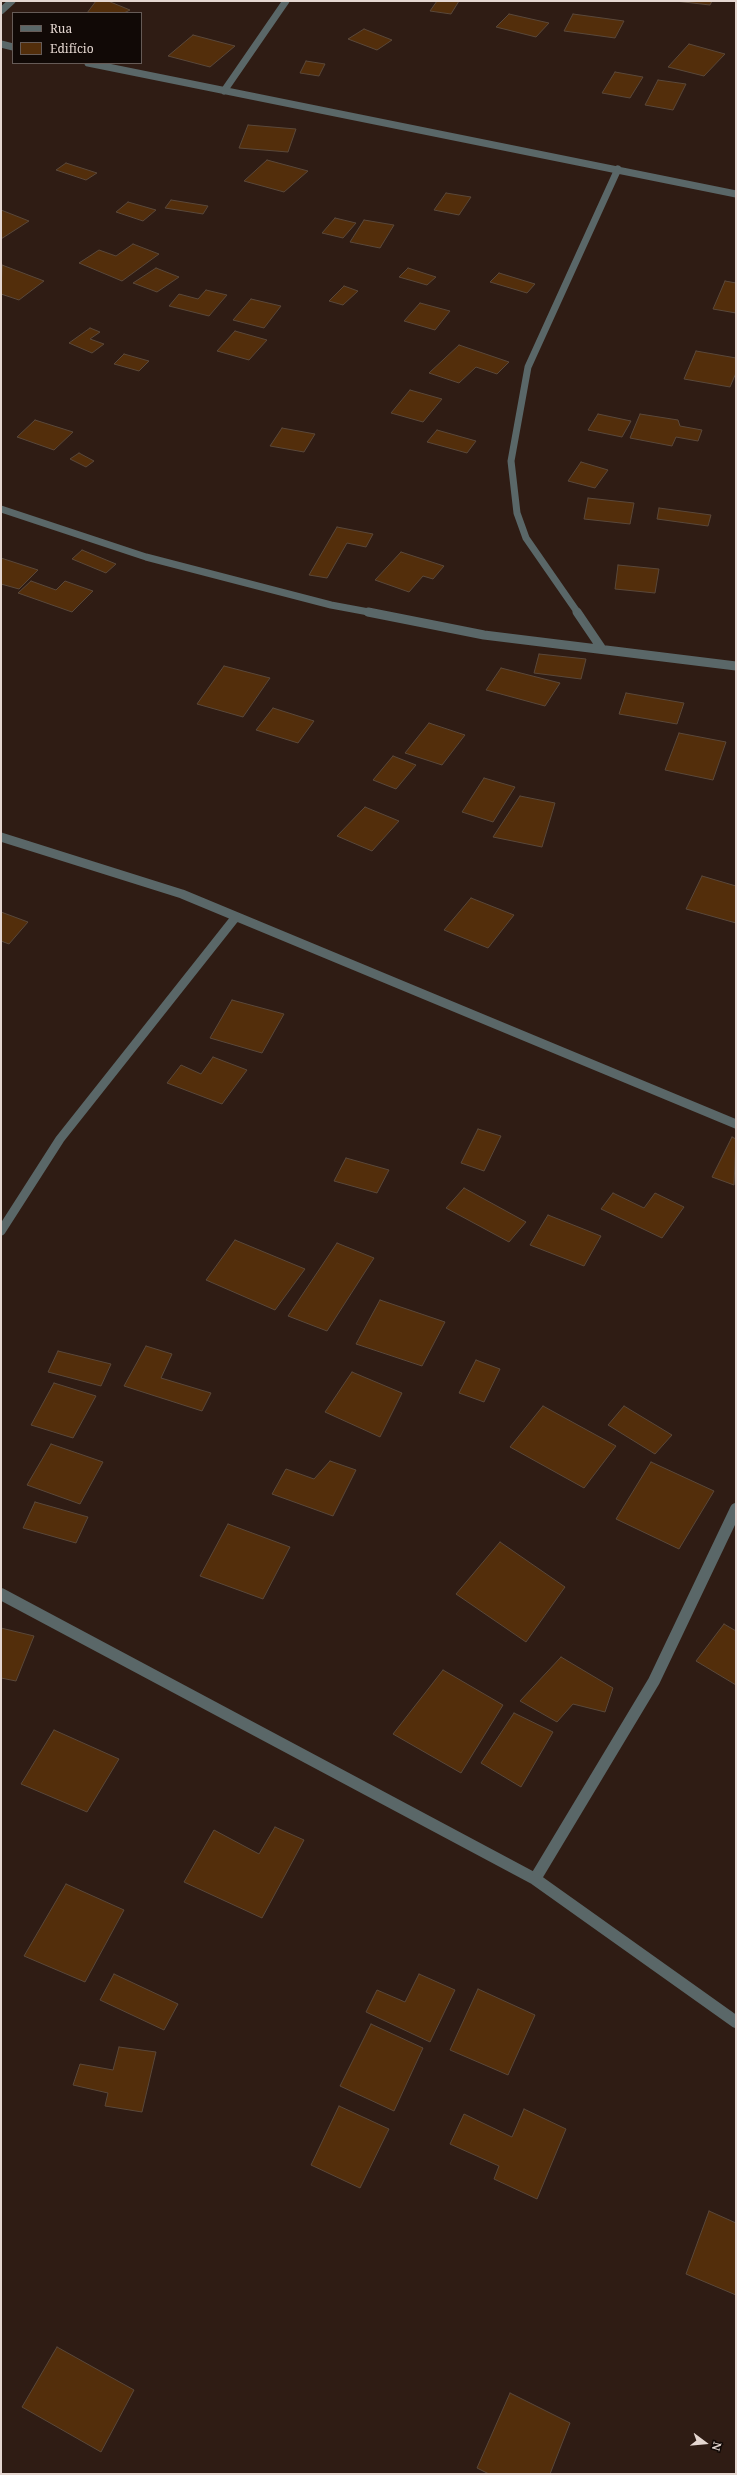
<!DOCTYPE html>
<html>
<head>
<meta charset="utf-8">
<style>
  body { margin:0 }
  #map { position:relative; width:737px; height:2475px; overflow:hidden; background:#2f1c14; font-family:"Noto Serif",serif }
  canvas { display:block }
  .frame { position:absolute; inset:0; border:2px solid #e5d7d1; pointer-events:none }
  .legend { position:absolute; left:12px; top:12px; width:130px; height:52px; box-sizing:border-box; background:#110906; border:1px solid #665b57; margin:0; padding:5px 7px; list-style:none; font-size:12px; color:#e5d7d1 }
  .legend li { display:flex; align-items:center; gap:8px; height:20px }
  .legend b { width:20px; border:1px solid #665b57 }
  .north { position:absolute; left:685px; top:2423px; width:40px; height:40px; -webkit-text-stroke:3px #110906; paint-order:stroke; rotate:106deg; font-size:11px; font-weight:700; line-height:16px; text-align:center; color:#e5d7d1 }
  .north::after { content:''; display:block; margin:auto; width:14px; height:18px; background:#e5d7d1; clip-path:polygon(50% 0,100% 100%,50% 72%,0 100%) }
</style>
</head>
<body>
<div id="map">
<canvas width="737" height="2475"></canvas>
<div class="frame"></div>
<ul class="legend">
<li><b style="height:5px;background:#5a6768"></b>Rua</li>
<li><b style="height:11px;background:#532e0b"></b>Edifício</li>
</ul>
<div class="north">N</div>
</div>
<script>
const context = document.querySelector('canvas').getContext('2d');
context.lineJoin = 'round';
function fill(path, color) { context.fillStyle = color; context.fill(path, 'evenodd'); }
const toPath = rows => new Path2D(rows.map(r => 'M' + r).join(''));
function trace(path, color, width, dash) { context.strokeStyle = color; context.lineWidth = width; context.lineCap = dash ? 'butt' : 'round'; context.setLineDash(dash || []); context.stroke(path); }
const building = toPath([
  [96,1,108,1,130,10,124,13,87,13,96,1],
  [437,1,459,1,451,14,430,11,437,1],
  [675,1,712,1,710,5,675,1],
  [509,14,549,23,536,37,496,27,509,14],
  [573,14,624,21,615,38,564,31,573,14],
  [364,29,392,40,377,50,348,39,364,29],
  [193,35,235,46,210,67,168,56,193,35],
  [689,44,725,54,704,76,668,67,689,44],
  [306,61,325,64,319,76,300,73,306,61],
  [615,72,643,77,630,98,602,93,615,72],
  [658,80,686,84,673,110,645,105,658,80],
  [248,125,296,129,288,152,239,148,248,125],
  [267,160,308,171,284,192,244,181,267,160],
  [66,163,97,173,86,180,56,170,66,163],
  [446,193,471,197,459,215,434,210,446,193],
  [171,200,208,206,203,214,165,208,171,200],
  [128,202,156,210,143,221,116,212,128,202],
  [1,210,29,221,1,239,1,210],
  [335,218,356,223,343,238,322,233,335,218],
  [364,220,394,225,380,248,350,242,364,220],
  [133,244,159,254,122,281,79,263,99,250,116,256,133,244],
  [2,265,44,281,19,300,1,294,2,265],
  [156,268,179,277,157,292,133,283,156,268],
  [408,268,436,277,427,285,399,277,408,268],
  [499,273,535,284,527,293,490,282,499,273],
  [725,281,736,283,736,313,713,309,725,281],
  [344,286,358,291,343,305,329,301,344,286],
  [206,290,227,295,209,316,169,306,179,294,198,299,206,290],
  [251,299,281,306,264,328,233,320,251,299],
  [420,303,450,311,435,330,404,321,420,303],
  [90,328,100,332,90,339,104,344,92,353,69,343,90,328],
  [235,331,267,340,249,360,217,351,235,331],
  [459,345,509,362,497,374,476,367,459,383,429,373,459,345],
  [696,351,736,358,736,373,730,387,684,379,696,351],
  [124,354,149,361,139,371,114,364,124,354],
  [410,390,442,399,423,422,391,413,410,390],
  [598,414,631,421,622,437,588,430,598,414],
  [640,414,678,420,680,426,702,430,698,441,676,437,672,446,630,438,640,414],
  [35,420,73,432,54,450,17,437,35,420],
  [282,428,315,434,304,452,270,446,282,428],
  [437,430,476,441,467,453,427,442,437,430],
  [79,453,94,461,86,467,70,459,79,453],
  [581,462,608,470,595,488,568,481,581,462],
  [588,498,634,503,630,524,584,519,588,498],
  [659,508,711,515,708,526,657,519,659,508],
  [337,527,373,534,366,547,347,543,327,578,309,575,337,527],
  [82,550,116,564,106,573,72,559,82,550],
  [401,552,444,566,433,579,423,576,409,592,375,580,401,552],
  [1,558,38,570,19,589,1,584,1,558],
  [618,565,659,569,655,593,615,589,618,565],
  [31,581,56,590,65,581,93,591,72,612,18,593,31,581],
  [539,654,586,659,581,679,534,673,539,654],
  [224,666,270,678,243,717,197,704,224,666],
  [501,668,560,683,545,706,486,690,501,668],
  [626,693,684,703,677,724,619,714,626,693],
  [273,708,314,721,298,743,256,730,273,708],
  [429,723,465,735,442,765,405,753,429,723],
  [679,733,726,742,713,780,665,770,679,733],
  [393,756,416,765,396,789,373,780,393,756],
  [484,778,515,787,493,822,462,812,484,778],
  [520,796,555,803,542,847,493,837,520,796],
  [365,807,399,821,372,851,337,836,365,807],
  [702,876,736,886,736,923,686,909,702,876],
  [471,898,514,915,488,948,444,930,471,898],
  [1,912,28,922,9,944,1,941,1,912],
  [232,1000,284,1014,262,1053,210,1038,232,1000],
  [213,1057,247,1070,222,1104,167,1083,181,1065,201,1074,213,1057],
  [478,1129,501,1136,484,1171,461,1163,478,1129],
  [732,1137,736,1139,734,1185,712,1177,732,1137],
  [346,1158,389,1170,377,1193,334,1181,346,1158],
  [464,1188,526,1222,509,1242,446,1208,464,1188],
  [613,1193,644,1208,655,1193,684,1207,662,1238,601,1209,613,1193],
  [548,1215,601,1236,584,1266,530,1245,548,1215],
  [235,1240,305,1269,275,1310,206,1280,235,1240],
  [337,1243,374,1258,327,1331,288,1316,337,1243],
  [380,1300,445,1322,422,1366,356,1344,380,1300],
  [146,1346,172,1354,161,1378,211,1393,202,1411,124,1386,146,1346],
  [58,1351,111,1364,101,1386,48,1372,58,1351],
  [476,1360,500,1369,484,1402,459,1393,476,1360],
  [352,1372,402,1393,380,1437,325,1412,352,1372],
  [54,1383,96,1396,73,1438,31,1425,54,1383],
  [543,1406,616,1446,584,1488,510,1447,543,1406],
  [624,1406,672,1435,655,1454,608,1425,624,1406],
  [51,1444,103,1462,80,1504,27,1485,51,1444],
  [330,1461,356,1470,333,1516,272,1494,286,1469,314,1479,330,1461],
  [651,1462,714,1491,679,1549,616,1519,651,1462],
  [35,1502,88,1517,76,1543,23,1528,35,1502],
  [228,1524,290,1547,263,1599,200,1576,228,1524],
  [500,1542,565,1587,526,1642,456,1594,500,1542],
  [724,1624,736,1631,736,1685,696,1661,724,1624],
  [1,1628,34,1636,16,1681,1,1678,1,1628],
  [561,1657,613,1688,605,1712,573,1704,557,1722,520,1701,561,1657],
  [443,1670,503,1705,461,1773,393,1734,443,1670],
  [514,1713,553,1732,521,1787,481,1763,514,1713],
  [54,1730,119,1759,87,1812,21,1784,54,1730],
  [275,1827,304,1840,262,1918,184,1882,214,1830,259,1854,275,1827],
  [66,1884,124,1910,85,1982,24,1956,66,1884],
  [114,1974,178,2004,164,2030,100,2000,114,1974],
  [419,1974,455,1990,430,2042,366,2012,377,1990,405,2002,419,1974],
  [478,1989,535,2015,508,2075,450,2050,478,1989],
  [371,2024,423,2048,394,2111,340,2086,371,2024],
  [119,2047,156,2052,142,2112,105,2106,108,2093,73,2085,80,2064,113,2070,119,2047],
  [339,2106,389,2129,360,2188,311,2165,339,2106],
  [524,2109,566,2129,537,2199,494,2179,499,2166,450,2144,464,2114,512,2137,524,2109],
  [709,2211,736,2223,736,2295,686,2274,709,2211],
  [57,2347,134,2390,101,2452,22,2407,57,2347],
  [510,2393,570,2423,550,2474,489,2474,477,2468,510,2393]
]);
fill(building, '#532e0b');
trace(building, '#5a483a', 1);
trace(toPath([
  [1,11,12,1],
  [1,44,13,47],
  [88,63,736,194],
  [224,91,286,1],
  [1,509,146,557,331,605,374,613],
  [578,613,526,538,517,513,511,461,528,367,618,169]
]), '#5a6768', 7);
trace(toPath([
  [368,612,484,635,736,666],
  [577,612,602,649],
  [1,837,182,894,736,1124],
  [1,1231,60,1139,235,918]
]), '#5a6768', 9);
trace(toPath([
  [1,1594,535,1879,736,2022],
  [535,1879,654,1681,736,1509]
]), '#5a6768', 12);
</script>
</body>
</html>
